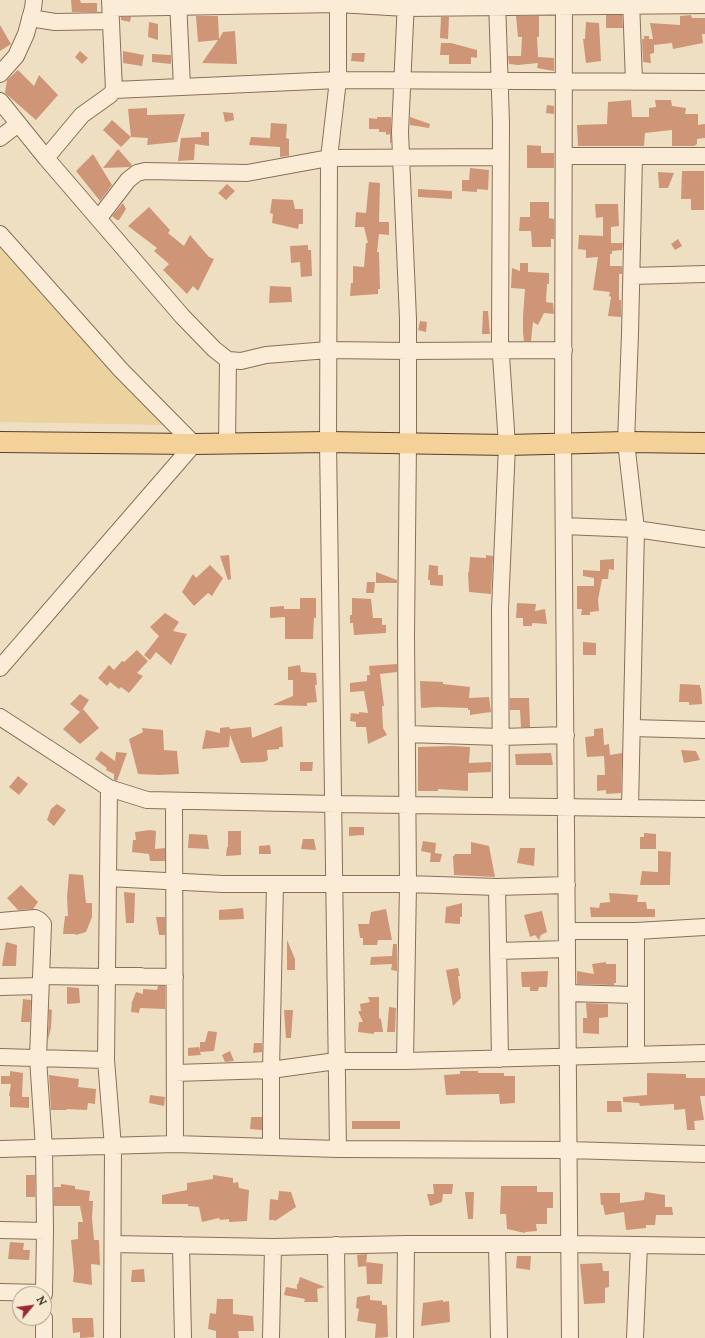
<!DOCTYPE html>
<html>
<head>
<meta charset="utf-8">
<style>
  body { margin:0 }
  #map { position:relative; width:705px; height:1338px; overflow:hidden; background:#efdfc2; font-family:Lora,serif }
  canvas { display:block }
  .north { position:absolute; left:12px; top:1286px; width:40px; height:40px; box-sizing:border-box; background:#f6e9d2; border:1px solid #aa9c8a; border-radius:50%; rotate:61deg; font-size:11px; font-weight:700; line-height:16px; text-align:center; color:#39291d }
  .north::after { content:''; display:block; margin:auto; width:14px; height:18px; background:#9b2730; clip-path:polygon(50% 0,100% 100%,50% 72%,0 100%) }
</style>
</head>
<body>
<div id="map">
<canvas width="705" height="1338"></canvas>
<div class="north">N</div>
</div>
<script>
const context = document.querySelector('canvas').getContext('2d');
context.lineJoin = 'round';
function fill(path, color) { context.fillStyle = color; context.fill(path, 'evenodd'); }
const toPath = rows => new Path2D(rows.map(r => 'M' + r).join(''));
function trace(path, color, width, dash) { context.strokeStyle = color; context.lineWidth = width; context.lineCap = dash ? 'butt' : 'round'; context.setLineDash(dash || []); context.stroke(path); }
fill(toPath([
  [0,231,167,425,0,422]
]), '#ecd29f');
fill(toPath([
  [71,0,80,0,81,3,97,3,97,12,72,12],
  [606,15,622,15,623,28,606,28],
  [691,15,692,18,705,18,705,34,702,34,703,43,673,49,672,43,654,45,654,53,650,54,651,63,643,62,642,39,644,39,644,36,649,36,649,39,653,39,650,23,680,25,680,16],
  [196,16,218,16,219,39,223,32,235,31,237,64,202,63,218,40,198,42],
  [516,16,539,16,539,37,537,37,538,57,554,58,554,71,537,68,538,63,518,65,509,64,508,56,521,56,522,37,518,37],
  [121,17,131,17,130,22,121,20],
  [441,17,449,17,448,39,440,38],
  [149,22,158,24,158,40,148,37],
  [586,22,599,23,601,61,586,63,583,39,585,39],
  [0,25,11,44,0,51],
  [441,43,451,43,477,50,477,58,471,57,471,64,449,64,449,55,440,55],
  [80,51,88,58,82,64,75,57],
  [123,51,144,55,142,66,123,63],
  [352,53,365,53,364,62,351,61],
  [152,54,171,55,171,64,152,62],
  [18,70,34,86,39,75,58,95,36,120,5,93,7,80],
  [631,100,632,117,649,117,649,108,656,107,655,100,671,100,672,106,686,108,685,114,698,114,698,125,705,124,705,138,697,139,697,144,694,146,672,146,672,130,645,133,644,146,578,146,577,125,607,124,608,102],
  [547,105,554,106,554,114,546,113],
  [147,108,147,115,185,114,177,142,147,145,148,138,131,137,128,109],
  [223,112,233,113,234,120,225,122],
  [377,117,391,117,391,143,390,143,390,134,386,135,386,132,379,132,379,129,369,129,369,118,377,119],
  [410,117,430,124,429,128,410,125],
  [112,120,131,137,121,147,103,130],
  [271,123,287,124,286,138,289,139,289,156,280,157,280,147,249,145,251,137,270,138],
  [201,132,209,132,209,146,195,144,194,160,178,161,181,138,201,137],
  [527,145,541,146,541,153,554,153,554,168,527,168],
  [118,149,132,165,130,167,103,168],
  [93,154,112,185,100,201,76,171],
  [470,168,489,170,488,190,477,189,477,192,462,191,462,180,469,180],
  [682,171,704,171,704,210,691,210,691,199,681,199],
  [658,172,674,173,668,188,659,188],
  [369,182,380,183,379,222,389,222,389,235,379,234,377,252,379,252,380,289,378,289,378,294,350,296,351,283,353,283,353,266,364,267,366,243,368,243,364,227,355,227,356,212,366,213],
  [227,184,235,191,226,200,218,193],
  [418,189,452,191,452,199,418,197],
  [272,199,293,200,295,209,303,209,303,224,299,224,298,229,272,223,273,214,270,213],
  [530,202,549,202,549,218,554,219,554,239,551,239,551,247,532,247,531,231,519,231,520,217,530,217],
  [123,203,126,209,119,220,117,220,112,216],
  [595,204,618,204,619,226,611,227,611,243,623,243,622,250,612,251,612,254,610,254,610,266,622,266,622,274,619,274,619,300,621,300,621,317,608,316,611,297,609,296,610,292,593,290,598,257,586,258,586,250,578,249,579,235,603,236,603,217,596,218],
  [149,207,170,230,168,233,184,246,190,235,209,257,214,259,198,291,193,286,187,294,163,270,169,264,154,251,157,248,128,226],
  [678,239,682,246,675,250,671,244],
  [308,245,308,250,311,250,312,276,301,277,300,262,291,263,290,246],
  [520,263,528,263,528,272,549,273,549,284,547,284,546,302,553,303,554,314,544,313,538,325,533,322,531,341,524,341,523,333,523,316,525,289,511,288,512,268,520,271],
  [270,286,291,287,292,302,269,303],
  [483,311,488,311,490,334,482,334],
  [420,321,427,322,426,332,418,330],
  [229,555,231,579,228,580,220,556],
  [486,555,493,556,491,594,469,592,468,572,469,572,470,557,486,558],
  [614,559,614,570,609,569,608,579,602,579,598,600,599,611,590,612,590,615,581,615,582,609,577,609,577,586,594,586,594,578,583,576,583,570,600,571,600,560],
  [210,565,223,578,212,596,208,593,194,606,182,592,193,574,196,578],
  [429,565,438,566,438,575,443,575,443,586,430,585,430,580,428,580],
  [376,572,397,580,397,583,376,583],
  [367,582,375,582,374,593,366,593],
  [300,598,316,598,316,618,314,618,313,639,285,639,285,617,270,618,270,607,284,606,284,609,300,609],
  [352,598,371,599,373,618,382,618,382,625,386,625,386,633,354,635,353,623,350,623,350,615,352,615],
  [517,603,536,604,535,611,545,609,547,624,532,623,532,626,523,626,523,618,516,618],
  [165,613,179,622,173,631,187,634,171,665,156,652,150,660,144,655,159,636,150,627],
  [583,642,596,643,596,655,583,655],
  [137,650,148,661,137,673,143,676,129,693,121,687,119,689,110,682,107,686,98,678,109,665,114,670,122,661,124,662],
  [397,664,397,672,380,674,384,706,382,706,383,728,387,735,368,744,366,727,356,727,356,722,350,721,351,713,359,714,359,712,368,713,364,691,350,692,350,683,367,681,367,675,370,675,369,666],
  [300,665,301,672,316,673,317,685,315,685,317,702,307,703,307,706,274,705,274,704,293,696,293,680,288,680,288,667],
  [420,681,443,682,443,684,470,687,469,698,489,697,491,712,470,715,470,710,468,710,468,708,437,707,421,708],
  [680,684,700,685,700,688,701,688,702,704,689,705,689,702,679,702],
  [80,694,89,700,83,709,99,728,80,744,63,729,80,712,70,704],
  [510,698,529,698,530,727,521,727,520,710,510,710],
  [282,726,283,747,279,747,279,749,267,750,268,760,264,762,241,763,230,735,229,747,202,749,206,730,220,733,220,728,229,727,230,729,251,727,252,738],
  [142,728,163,730,164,750,177,751,179,774,159,775,138,774,129,739,143,732],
  [603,728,604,745,609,744,610,755,622,753,621,793,606,794,606,790,597,791,597,775,605,775,604,756,587,757,585,737,594,736,594,729],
  [452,746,470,747,469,763,491,762,491,772,468,773,468,791,438,789,438,791,418,791,418,747],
  [681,750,696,751,700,760,684,763],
  [101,751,115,761,116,752,127,753,117,781,114,780,114,774,106,770,107,768,95,759],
  [551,753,553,765,516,765,515,754],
  [300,762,313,762,312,771,300,771],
  [18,776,28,784,19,795,9,787],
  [57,804,66,810,54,826,47,820,51,809],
  [349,827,364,827,364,835,349,836],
  [150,830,156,831,155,849,165,848,165,861,150,861,149,854,132,852,133,840,136,840,135,832],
  [228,831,241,831,241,855,226,856,227,847,228,847],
  [644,833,656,834,656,849,640,849,640,837,644,837],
  [189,834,207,835,209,849,188,848],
  [303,839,314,839,316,850,301,849],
  [423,841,436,843,435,853,442,854,440,862,430,862,431,853,421,851],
  [471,842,489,846,495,877,454,875,453,856,454,856,455,854,471,854],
  [270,845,271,854,259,854,259,846],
  [520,848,535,848,534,866,517,863],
  [658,851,671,852,670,885,640,885,642,871,658,872],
  [69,874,83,875,86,903,92,903,92,917,86,932,76,935,75,934,63,934,65,916,68,916,67,897],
  [21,885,38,902,33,909,18,910,7,898],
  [124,892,135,893,134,923,126,923],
  [609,893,638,895,637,902,646,902,647,909,655,909,655,917,591,917,590,907,599,908,600,903,610,902],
  [462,903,462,917,460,917,460,924,445,923,446,907],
  [243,908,244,919,219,920,219,910],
  [386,909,392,940,378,940,377,945,363,945,363,938,360,938,358,924,369,924,371,912],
  [542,911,547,932,541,935,539,940,535,935,530,937,524,915],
  [156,917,165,917,165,935,159,935],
  [287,940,295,959,295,970,287,970],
  [6,942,17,945,16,966,2,966],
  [393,944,397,944,397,971,391,970,392,964,370,965,371,957,392,956],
  [606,962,606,964,616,964,616,983,614,983,614,985,577,984,577,971,594,974,592,964],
  [458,968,460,976,458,976,461,998,453,1006,446,970],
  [548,971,547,987,539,987,538,991,530,991,530,987,522,987,521,972],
  [158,986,165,986,165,1009,140,1008,139,1013,131,1012,132,1002,136,992,143,994,143,989,157,990],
  [67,987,79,988,80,1003,67,1004],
  [368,997,379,997,379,1018,381,1019,383,1032,374,1032,374,1034,358,1032,359,1022,363,1022,358,1011,361,1011,360,1004,370,1002],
  [23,999,31,1000,30,1022,21,1022],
  [586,1003,608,1004,608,1017,599,1018,599,1034,583,1033,583,1018,587,1018],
  [389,1007,396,1008,395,1032,387,1032],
  [49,1009,52,1010,51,1028,48,1040],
  [284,1010,293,1010,291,1038,286,1038],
  [208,1031,217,1032,214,1051,200,1052,201,1055,188,1056,188,1048,199,1047,200,1050,200,1042,205,1042],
  [254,1043,262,1043,262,1052,253,1053],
  [230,1051,234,1061,225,1062,222,1055],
  [10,1071,23,1073,22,1097,29,1097,29,1108,10,1107,10,1096,9,1096,11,1084,1,1084,1,1076,10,1076],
  [460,1071,478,1071,478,1073,504,1073,504,1076,515,1076,515,1103,500,1104,499,1094,446,1095,444,1075,460,1074],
  [647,1073,686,1074,686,1078,705,1078,705,1096,700,1096,704,1120,694,1121,695,1130,687,1130,685,1109,674,1110,674,1104,640,1106,639,1103,623,1102,623,1097,647,1095],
  [49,1075,79,1079,78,1087,96,1089,95,1104,88,1103,87,1110,66,1109,67,1110,51,1110],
  [150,1095,165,1097,164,1106,149,1103],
  [607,1101,621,1101,622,1112,607,1112],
  [251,1117,262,1117,262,1130,250,1129],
  [352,1121,400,1121,400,1129,352,1129],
  [26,1175,35,1175,35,1197,26,1197],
  [213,1175,233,1178,233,1183,238,1182,239,1188,249,1190,247,1221,229,1222,229,1219,220,1220,219,1218,202,1222,199,1207,188,1206,188,1204,162,1204,162,1195,187,1190,187,1183,213,1179],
  [61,1184,75,1186,75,1189,90,1191,89,1201,93,1201,92,1218,94,1240,99,1240,100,1265,91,1264,92,1285,73,1282,74,1272,71,1240,78,1239,78,1222,83,1222,80,1206,54,1206,54,1187,61,1187],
  [433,1184,453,1184,452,1194,443,1194,442,1202,430,1206,427,1194,434,1194],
  [501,1186,537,1186,537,1192,553,1192,553,1208,547,1208,547,1224,536,1224,537,1231,525,1232,525,1233,507,1229,506,1214,500,1214],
  [279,1191,291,1192,296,1207,275,1221,274,1220,269,1220,270,1199,278,1200],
  [465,1192,474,1192,473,1219,468,1219],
  [645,1192,665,1195,665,1207,672,1207,673,1215,656,1215,655,1225,646,1225,646,1228,626,1230,624,1212,605,1215,603,1205,601,1205,600,1193,620,1193,620,1203,644,1200],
  [10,1242,24,1243,23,1250,30,1250,29,1260,8,1259],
  [367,1254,366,1266,358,1267,357,1255],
  [517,1256,531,1256,530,1270,516,1268],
  [366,1262,383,1264,382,1284,367,1284],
  [602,1263,603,1271,609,1271,609,1287,605,1288,605,1303,584,1304,580,1264],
  [144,1269,145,1282,131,1282,132,1270],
  [300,1277,325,1287,317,1289,318,1302,304,1302,305,1299,284,1295,286,1287,297,1289,297,1284,298,1284],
  [370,1295,370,1300,382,1301,382,1305,387,1305,388,1337,375,1338,376,1324,357,1321,359,1309,356,1308,357,1297],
  [217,1299,233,1299,233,1314,253,1316,254,1331,238,1331,239,1338,216,1338,216,1331,208,1329,210,1313,216,1314],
  [443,1300,443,1302,449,1301,450,1322,421,1326,423,1303],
  [72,1318,93,1318,94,1337,80,1338,80,1332,73,1333]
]), '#cf9577');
const minor = toPath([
  [110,0,114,90,110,95,82,115,46,158,182,316,214,349,228,360,241,361,266,355,328,350,408,351,564,350],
  [178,0,182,87],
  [497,0,501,123,500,341,507,445,500,609,501,806],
  [564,0,563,443,570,1338],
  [631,0,634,82],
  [111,8,338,4,406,8,705,5],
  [30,18,55,22,111,21],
  [0,74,16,56,26,34,33,8,34,0],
  [114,90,338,80,705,82],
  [0,101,46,158],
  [0,138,18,124],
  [564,156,705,156],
  [99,218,128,180,137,173,145,171,247,173,329,158,501,157],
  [0,234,121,370,194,444,0,668],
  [632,276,705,274],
  [227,443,228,360],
  [564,526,636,529,705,539],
  [0,717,109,788,147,800,334,804,705,809],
  [632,728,705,730],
  [407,734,501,737,566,735],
  [109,788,106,1060,113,1147,112,1338],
  [174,801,175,1144],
  [630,808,636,529,626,442,630,334,634,156],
  [108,878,223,884,408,884,497,887,567,885],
  [497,887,500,1059],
  [0,921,35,918,39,920,43,924,38,1058,44,1148,45,1231,44,1294],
  [567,931,636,931,705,927],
  [498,951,567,949],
  [41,976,107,977],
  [141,976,109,976,175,977],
  [0,987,40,986],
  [568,993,635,995],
  [636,1055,636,931],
  [0,1057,106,1060],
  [405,1061,408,884,406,635,408,444,408,319,400,132,406,0],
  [175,1073,271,1070,336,1061,405,1061,705,1053],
  [271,1147,271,1070,275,884],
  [0,1149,175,1144,338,1149,568,1150,705,1154],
  [338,1149,328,442,329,158,338,80,338,0],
  [0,1230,45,1231],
  [113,1244,273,1247,406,1244,570,1244,705,1246],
  [181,1245,183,1338],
  [336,1245,337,1338],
  [497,1245,499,1338],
  [0,1292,44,1293],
  [44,1318,44,1338],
  [271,1338,273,1247],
  [405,1338,406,1244],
  [635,1338,639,1245]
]);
const major = toPath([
  [0,442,194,444,328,442,507,445,626,442,705,443]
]);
trace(minor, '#8a6f59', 18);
trace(major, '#573e2d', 22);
trace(minor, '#faecd6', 16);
trace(major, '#f4d199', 20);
</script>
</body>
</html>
